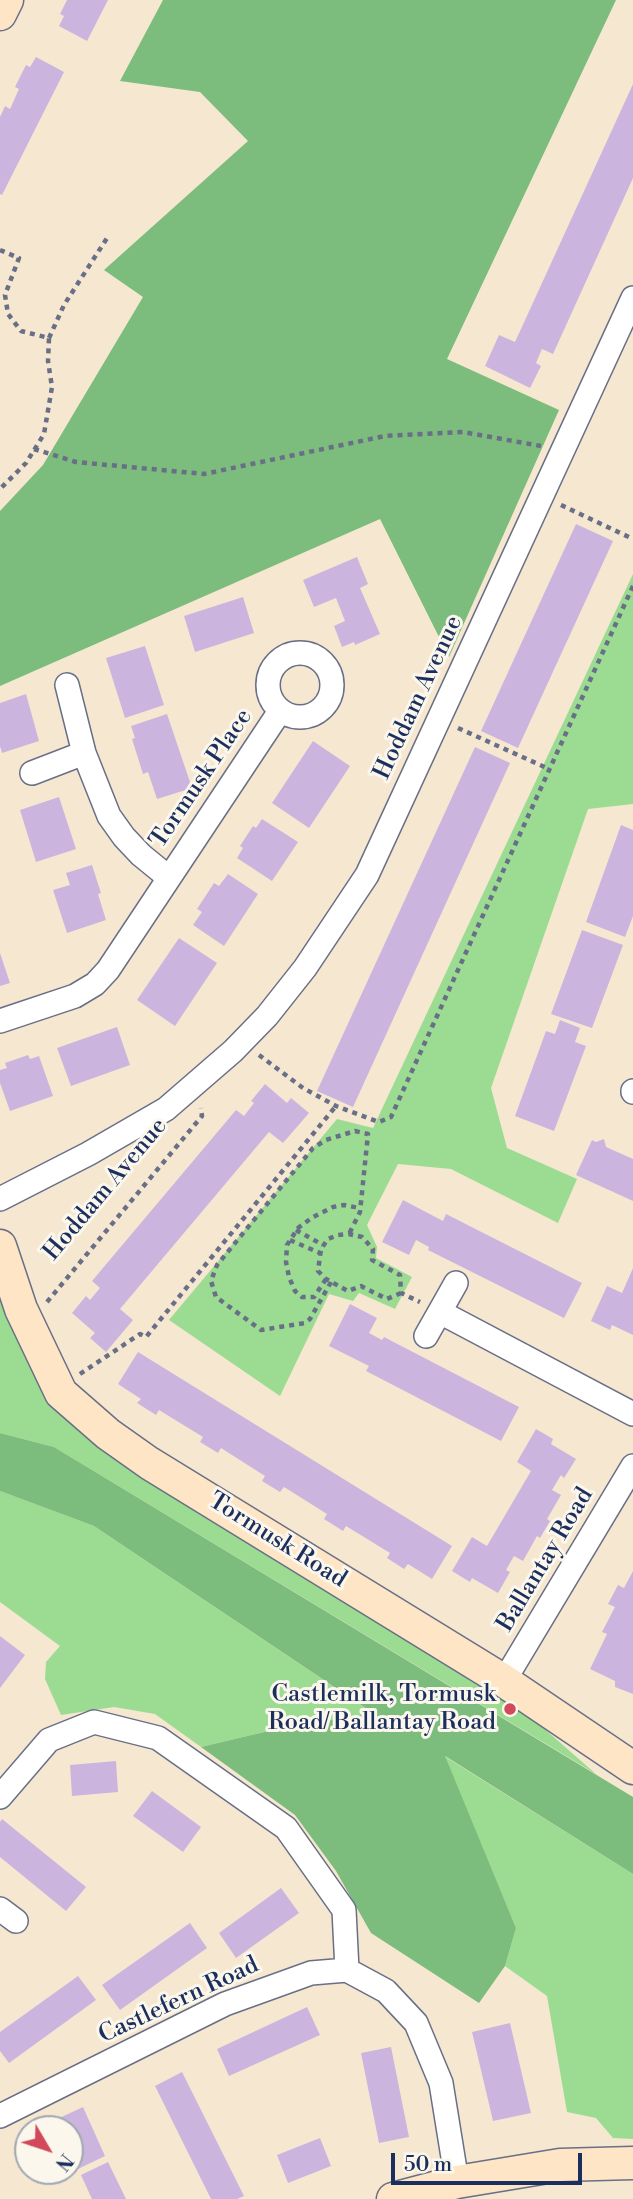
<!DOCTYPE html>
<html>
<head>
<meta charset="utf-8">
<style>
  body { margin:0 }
  #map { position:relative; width:633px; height:2199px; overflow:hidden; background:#f6e7d1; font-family:"Libre Bodoni",serif }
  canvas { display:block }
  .north { position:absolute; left:14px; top:2115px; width:70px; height:70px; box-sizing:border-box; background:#fbf7ec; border:2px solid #a1a7b3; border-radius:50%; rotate:129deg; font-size:19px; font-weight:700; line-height:28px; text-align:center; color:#1b2f5e }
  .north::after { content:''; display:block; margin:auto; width:24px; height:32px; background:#d1495b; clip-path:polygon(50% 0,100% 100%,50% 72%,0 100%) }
  .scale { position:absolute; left:391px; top:2153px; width:191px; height:32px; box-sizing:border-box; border:4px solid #1b2f5e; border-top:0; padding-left:9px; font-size:21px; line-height:24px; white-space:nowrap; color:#1b2f5e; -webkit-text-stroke:5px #fbf7ec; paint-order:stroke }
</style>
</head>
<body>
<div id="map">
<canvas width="633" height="2199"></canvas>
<div class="north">N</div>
<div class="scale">50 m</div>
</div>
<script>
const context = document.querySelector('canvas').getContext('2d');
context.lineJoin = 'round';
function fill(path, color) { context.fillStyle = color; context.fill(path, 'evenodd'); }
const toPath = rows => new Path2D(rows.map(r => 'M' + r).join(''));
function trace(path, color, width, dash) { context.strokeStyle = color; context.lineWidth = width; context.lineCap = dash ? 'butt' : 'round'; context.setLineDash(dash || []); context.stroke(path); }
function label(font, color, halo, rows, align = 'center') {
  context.font = font + ' "Libre Bodoni",serif'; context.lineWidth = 6; context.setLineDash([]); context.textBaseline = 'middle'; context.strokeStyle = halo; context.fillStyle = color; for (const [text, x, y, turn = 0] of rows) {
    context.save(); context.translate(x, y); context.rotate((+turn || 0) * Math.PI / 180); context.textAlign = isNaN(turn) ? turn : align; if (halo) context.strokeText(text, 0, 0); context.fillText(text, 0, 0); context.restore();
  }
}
fill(toPath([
  [633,574,633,804,588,809,491,1088,507,1148,577,1179,558,1223,451,1169,398,1164,367,1225,377,1247,376,1258,412,1277,395,1309,359,1293,353,1301,329,1294,280,1396,169,1320,337,1119,373,1128],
  [0,1292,28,1361,68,1421,100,1448,524,1711,596,1774,54,1447,0,1433],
  [0,1491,94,1526,374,1714,277,1729,201,1747,155,1714,114,1707,61,1715,45,1679,46,1662,60,1646,0,1602],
  [444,1756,633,1874,633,2139,613,2138,596,2118,567,2112,547,1996,505,1966,516,1928]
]), '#9bdc92');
fill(toPath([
  [163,0,616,0,447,359,559,410,449,657,380,519,0,686,0,511,43,465,143,297,104,270,248,141,200,92,120,81],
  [0,1433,54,1447,633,1797,633,1874,445,1756,516,1928,505,1966,479,2003,371,1933,336,1871,295,1815,201,1747,277,1729,373,1713,94,1526,0,1491]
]), '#7cbc7c');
fill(toPath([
  [67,0,108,0,87,41,59,26,64,16,60,14],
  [36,57,64,72,2,195,0,194,0,117,5,106,10,109,19,89,15,87,26,65,30,67],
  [633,84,633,178,553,354,542,349,536,363,541,366,530,388,485,366,499,335,515,342],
  [576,524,613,541,518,748,481,731],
  [357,557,368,584,360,588,380,634,355,645,354,642,342,647,334,626,345,621,336,598,314,607,303,580],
  [243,597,254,633,195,652,184,616],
  [145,646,164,705,125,718,106,658],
  [26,694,39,741,2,753,0,746,0,703],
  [167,714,192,788,157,799,148,772,143,774,132,739,135,738,131,726],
  [313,741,350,766,309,828,272,803],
  [475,747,510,763,353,1107,317,1091],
  [59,797,76,849,36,862,20,810],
  [262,819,298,842,272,881,237,858,243,848,240,846,253,826,256,828],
  [621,825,633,830,633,916,625,937,586,922],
  [92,865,101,893,98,894,106,920,67,933,53,890,70,885,66,873],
  [228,874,258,894,224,946,193,925,202,912,197,909,214,883,219,886],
  [582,930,623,945,592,1028,551,1014],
  [179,938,217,963,175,1026,137,1000],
  [0,953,10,983,0,986],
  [560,1020,580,1028,575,1042,586,1046,554,1131,515,1116,546,1031,555,1034],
  [117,1027,130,1065,71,1086,57,1048],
  [28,1055,30,1059,39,1056,53,1096,10,1111,0,1083,0,1070,7,1068,5,1063],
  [265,1084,287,1103,291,1098,309,1113,283,1143,269,1132,120,1309,133,1320,106,1352,90,1338,95,1333,72,1313,86,1296,90,1300,100,1288,92,1281,236,1110,244,1116,254,1103,251,1101],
  [604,1139,606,1147,633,1159,633,1201,576,1175,592,1140,596,1142],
  [403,1200,443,1221,446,1214,582,1283,564,1318,428,1250,429,1247,416,1240,409,1255,382,1242],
  [633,1268,633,1335,612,1325,610,1330,591,1321,607,1286,622,1293],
  [350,1304,377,1318,369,1333,382,1340,384,1337,519,1407,501,1441,366,1371,369,1366,329,1346],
  [138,1352,452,1546,432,1579,408,1564,404,1569,387,1558,390,1553,346,1526,343,1531,324,1519,327,1514,284,1487,280,1492,262,1481,265,1476,221,1448,218,1453,200,1442,203,1437,159,1410,156,1415,137,1403,141,1399,118,1384],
  [536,1429,553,1439,551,1444,576,1459,564,1478,561,1475,552,1490,561,1495,547,1519,550,1521,540,1538,537,1536,523,1561,514,1556,506,1570,510,1572,498,1593,472,1578,470,1582,452,1571,472,1537,487,1546,531,1471,517,1462],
  [633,1571,633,1694,615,1687,615,1681,590,1669,607,1634,602,1632,615,1607,608,1604,618,1585,624,1588],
  [0,1636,25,1655,0,1688],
  [116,1761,118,1792,72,1796,70,1765],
  [152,1791,201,1827,183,1852,133,1816],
  [2,1819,86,1887,66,1911,0,1857,0,1822],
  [281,1888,299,1913,236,1958,219,1933],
  [190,1923,207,1948,120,2010,102,1985],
  [78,1976,96,2000,9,2063,0,2051,0,2032],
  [307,2007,320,2035,229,2076,217,2049],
  [510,2023,531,2113,493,2121,472,2032],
  [391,2047,409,2137,379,2143,361,2053],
  [182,2072,244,2196,237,2199,211,2199,155,2086],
  [83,2107,105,2156,78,2169,70,2153,70,2129,59,2129,55,2120],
  [320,2138,331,2166,288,2183,277,2155],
  [108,2162,126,2199,92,2199,81,2175]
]), '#cbb5df');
const street = toPath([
  '268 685a32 32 0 1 1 64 0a32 32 0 1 1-64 0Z',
  [67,685,84,753,109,816,124,837,141,855,168,877],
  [32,773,84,753],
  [0,1021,75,996,95,984,108,970,280,711],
  [633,1091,633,1092],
  [0,1199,88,1154,166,1109,233,1051,267,1016,305,968,367,875,633,298],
  [440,1312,633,1414],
  [426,1336,456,1283],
  [504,1681,633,1466],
  [0,1797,49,1740,94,1722,158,1738,286,1828,344,1910,347,1970],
  [0,1909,16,1921],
  [0,2116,225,2004,311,1973,347,1970,386,1991,416,2023,441,2083,457,2182]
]);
const secondary = toPath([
  [0,14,7,0],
  [0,1246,21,1309,61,1393,108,1434,149,1463,504,1681,633,1768],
  [393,2199,457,2182,560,2165,633,2163]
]);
trace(street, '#686f86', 26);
trace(secondary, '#686f86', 35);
trace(toPath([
  [0,250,19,258,5,295,8,314,21,331,49,338,48,361,52,387,44,434,26,463,0,489],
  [49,338,64,305,109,235],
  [34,449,76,462,204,474,385,436,463,432,541,446],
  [561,505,633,539],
  [458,728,549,769],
  [259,1055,303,1088,336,1106,379,1122,391,1117,633,586],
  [296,1230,323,1245],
  [290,1240,320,1253],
  [326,1279,314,1297,302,1297,295,1291,289,1277,286,1262,287,1245,298,1228,313,1217,333,1207,344,1205,359,1208],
  [331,1282,310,1319,305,1323,261,1330,216,1297,211,1281,217,1265,313,1148,326,1140,355,1131,368,1134,360,1212,349,1234],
  [401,1293,387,1299,361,1286,348,1291,326,1279,318,1271,321,1249,328,1239,338,1235,349,1234,362,1237,373,1249,372,1260,400,1275,401,1293,420,1302],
  [47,1302,202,1116,201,1108],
  [80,1374,140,1334,146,1337,336,1106]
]), '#686f86', 4.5, [5, 5]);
trace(street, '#fff', 23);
trace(secondary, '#fde5c5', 32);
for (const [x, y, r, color] of [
  [510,1709,7,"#d1495b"]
]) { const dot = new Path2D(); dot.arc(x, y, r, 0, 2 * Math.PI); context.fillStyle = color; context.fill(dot); trace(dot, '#fbf7ec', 2.5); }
label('24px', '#1b2f5e', '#fbf7ec', [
  ["Hoddam Avenue",419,698,-65],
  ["Tormusk Place",202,779,-56],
  ["Hoddam Avenue",106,1190,-50],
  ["Tormusk Road",277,1541,32],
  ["Ballantay Road",546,1560,-59],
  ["Castlefern Road",179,2001,-25]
]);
label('24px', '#1b2f5e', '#fbf7ec', [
  ["Castlemilk, Tormusk",496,1695],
  ["Road/ Ballantay Road",496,1723]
], 'right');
</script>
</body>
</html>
